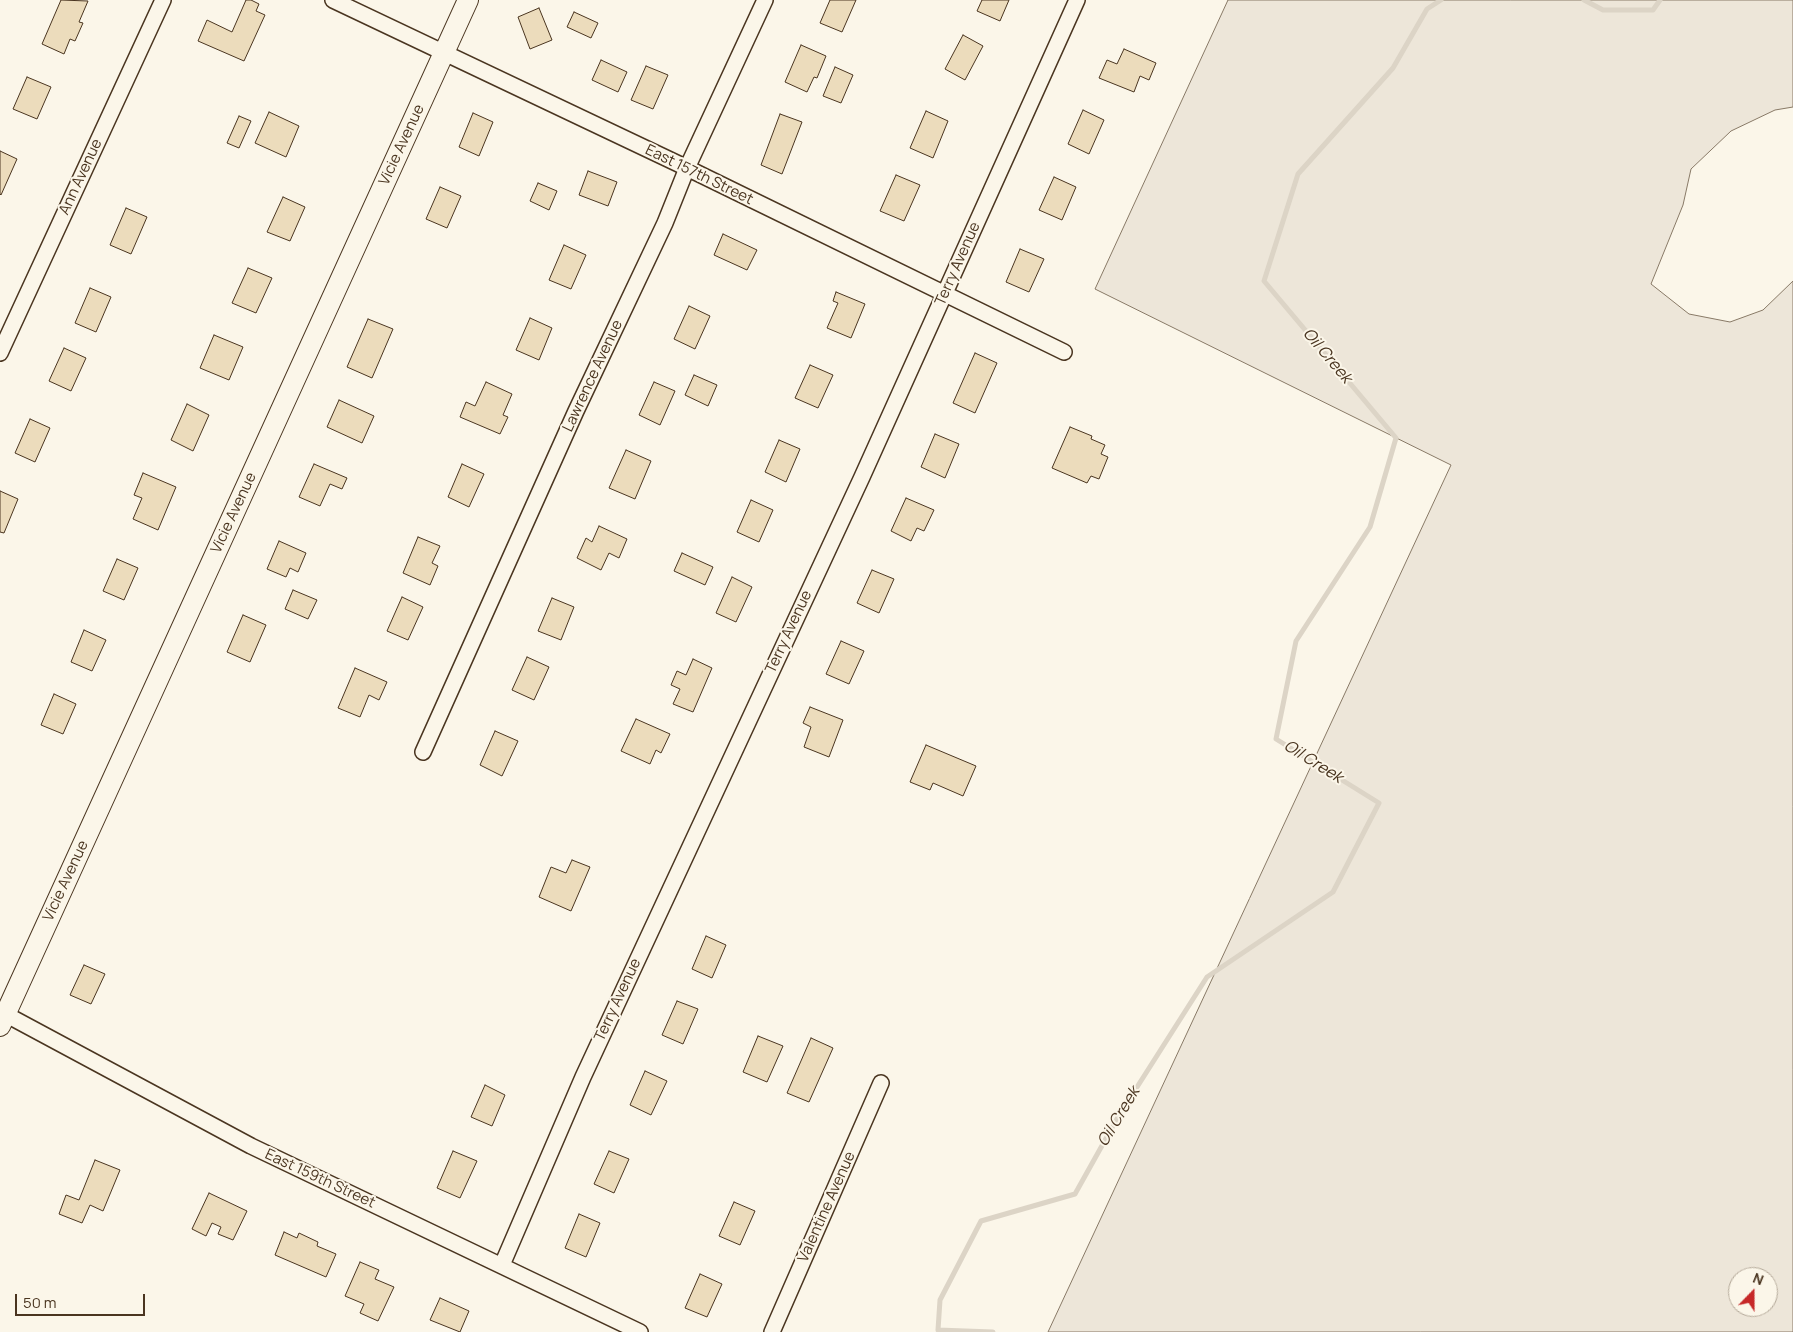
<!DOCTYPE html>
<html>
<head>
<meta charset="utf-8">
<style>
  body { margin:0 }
  #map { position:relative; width:1793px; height:1332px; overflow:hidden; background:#fbf6e9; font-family:Manrope,sans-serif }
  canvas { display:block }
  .north { position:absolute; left:1728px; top:1267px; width:50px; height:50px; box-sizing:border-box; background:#fbf6e9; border:1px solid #b4a999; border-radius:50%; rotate:22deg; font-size:14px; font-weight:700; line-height:20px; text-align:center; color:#4a3520 }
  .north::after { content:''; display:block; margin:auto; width:18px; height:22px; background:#c62828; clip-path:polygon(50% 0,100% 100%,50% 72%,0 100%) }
  .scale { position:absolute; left:15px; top:1294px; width:130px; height:22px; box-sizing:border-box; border:2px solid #4a3520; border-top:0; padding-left:6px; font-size:15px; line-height:18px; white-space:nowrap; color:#4a3520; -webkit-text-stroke:4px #fbf6e9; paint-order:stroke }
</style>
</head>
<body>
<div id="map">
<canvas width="1793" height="1332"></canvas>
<div class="north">N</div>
<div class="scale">50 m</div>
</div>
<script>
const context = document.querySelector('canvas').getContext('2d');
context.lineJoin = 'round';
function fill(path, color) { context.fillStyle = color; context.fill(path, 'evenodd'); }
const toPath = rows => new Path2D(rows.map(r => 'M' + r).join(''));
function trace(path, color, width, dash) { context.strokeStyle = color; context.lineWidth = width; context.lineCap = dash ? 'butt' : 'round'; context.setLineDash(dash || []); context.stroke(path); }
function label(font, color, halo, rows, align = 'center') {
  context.font = font + ' Manrope,sans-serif'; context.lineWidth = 4; context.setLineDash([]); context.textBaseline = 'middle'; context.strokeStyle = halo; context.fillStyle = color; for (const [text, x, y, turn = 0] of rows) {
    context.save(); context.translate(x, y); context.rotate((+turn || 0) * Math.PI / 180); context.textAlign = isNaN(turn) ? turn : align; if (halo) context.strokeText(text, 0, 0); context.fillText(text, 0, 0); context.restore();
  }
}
const green = toPath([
  [1228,0,1793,0,1793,107,1775,110,1731,131,1691,169,1683,205,1651,284,1689,314,1730,322,1763,310,1793,281,1793,1332,1048,1332,1451,465,1095,289,1228,0],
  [1738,1277,1768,1277,1768,1307,1738,1307,1738,1277]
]);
fill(green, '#ede6d9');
trace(green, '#887966', 1);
trace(toPath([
  [1584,0,1603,10,1653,10,1660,0],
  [993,1332,938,1330,940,1300,981,1221,1075,1194,1118,1117,1207,977,1333,892,1379,803,1276,739,1296,641,1370,527,1396,438,1264,281,1298,174,1393,68,1427,9,1441,0]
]), '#dcd4c6', 5);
const building = toPath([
  [61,0,88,1,79,22,83,23,75,41,70,39,64,54,42,44,61,0],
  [246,0,251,0,259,4,256,11,265,15,244,61,198,41,207,20,232,32,246,0],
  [830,0,856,0,842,32,820,23,830,0],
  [982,0,1009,0,1000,21,977,11,982,0],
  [539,8,552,40,530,49,518,17,539,8],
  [574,12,598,23,591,38,567,27,574,12],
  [963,35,983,46,965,80,945,69,963,35],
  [801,45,826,56,817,78,814,77,807,92,785,82,801,45],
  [1124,49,1156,63,1149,80,1140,76,1134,92,1099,78,1107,60,1117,64,1124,49],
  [601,60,627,72,618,92,592,80,601,60],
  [646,66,668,75,653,109,631,100,646,66],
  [835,67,853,75,841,103,823,96,835,67],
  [27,77,51,87,37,119,13,109,27,77],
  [1083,110,1104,120,1089,154,1068,144,1083,110],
  [926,111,948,121,933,158,910,148,926,111],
  [269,112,299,126,286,157,255,143,269,112],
  [473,113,493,122,479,156,459,147,473,113],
  [780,114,802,122,782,174,761,165,780,114],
  [239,116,251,121,239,148,227,143,239,116],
  [0,151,17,159,1,195,0,194,0,151],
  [588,171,617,182,608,206,579,195,588,171],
  [896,175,920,185,904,221,880,211,896,175],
  [1054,177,1076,187,1062,220,1039,210,1054,177],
  [538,183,557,191,549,210,530,201,538,183],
  [440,187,461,196,447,228,426,219,440,187],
  [283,197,305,207,290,241,267,232,283,197],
  [126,208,147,217,131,254,110,245,126,208],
  [723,234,757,250,747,270,714,255,723,234],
  [564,245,586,255,571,289,549,280,564,245],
  [1020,249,1044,259,1029,292,1006,282,1020,249],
  [248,268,272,278,256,313,232,303,248,268],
  [90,288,111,297,96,332,75,323,90,288],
  [836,292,865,304,851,338,827,328,838,303,833,301,836,292],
  [689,306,710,316,695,349,674,339,689,306],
  [530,318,552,328,539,360,516,350,530,318],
  [368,319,393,329,372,378,347,367,368,319],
  [214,335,243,347,229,380,200,368,214,335],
  [64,348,86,358,71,391,49,381,64,348],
  [975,353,997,363,975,413,953,403,975,353],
  [810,365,833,375,818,408,795,398,810,365],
  [694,375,717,385,708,406,685,395,694,375],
  [486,382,512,394,503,415,508,417,500,434,460,417,466,402,475,406,486,382],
  [654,382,675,391,660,425,639,415,654,382],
  [339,400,374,416,362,443,327,427,339,400],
  [187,404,209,415,193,451,171,440,187,404],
  [30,419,50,428,35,462,15,453,30,419],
  [1070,427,1092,436,1091,439,1105,445,1101,454,1108,457,1099,479,1091,476,1087,483,1052,468,1070,427],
  [935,434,959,444,945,478,921,467,935,434],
  [779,440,800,449,786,482,765,472,779,440],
  [626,450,651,461,635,499,609,488,626,450],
  [314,464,347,478,342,489,330,484,320,506,299,497,314,464],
  [462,464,484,474,469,507,448,497,462,464],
  [143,473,176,487,158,530,133,519,142,498,134,495,143,473],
  [0,491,18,499,4,533,0,532,0,491],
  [906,498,934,510,924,531,917,528,911,541,891,531,906,498],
  [751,500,773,510,759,542,737,532,751,500],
  [599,526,627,539,619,558,609,553,601,570,577,558,586,538,592,542,599,526],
  [418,537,440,546,432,563,438,566,430,585,403,573,418,537],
  [279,541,306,553,298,572,290,568,286,577,267,569,279,541],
  [682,553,713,567,705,585,674,571,682,553],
  [117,559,138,568,124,600,103,591,117,559],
  [872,570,894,579,879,613,857,603,872,570],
  [732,577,752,587,736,622,716,613,732,577],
  [293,590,317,600,308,619,285,609,293,590],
  [402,597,423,607,408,640,387,631,402,597],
  [552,598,574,607,561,640,538,631,552,598],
  [243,615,266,625,250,662,227,652,243,615],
  [84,630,106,640,92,671,71,662,84,630],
  [841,641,864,651,849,684,826,674,841,641],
  [527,657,549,667,534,700,512,690,527,657],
  [693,659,712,668,693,712,673,704,680,689,671,685,677,671,686,675,693,659],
  [355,668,387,682,379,700,369,695,360,717,338,708,355,668],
  [54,694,76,704,63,734,41,725,54,694],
  [810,707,843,720,829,757,804,747,811,727,803,723,810,707],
  [636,719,670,734,661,753,656,750,650,764,621,751,636,719],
  [495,731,518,741,502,776,480,765,495,731],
  [926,745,976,766,963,796,933,783,930,790,910,782,926,745],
  [572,860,590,867,571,911,539,897,551,867,566,873,572,860],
  [706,936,726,945,712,978,692,969,706,936],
  [84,965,105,974,91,1004,70,995,84,965],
  [677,1001,698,1009,683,1044,662,1035,677,1001],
  [758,1036,783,1046,767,1082,743,1072,758,1036],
  [811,1038,833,1048,809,1102,787,1093,811,1038],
  [645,1071,667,1081,651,1115,630,1105,645,1071],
  [485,1085,505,1095,492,1126,471,1117,485,1085],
  [453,1151,477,1161,460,1198,437,1188,453,1151],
  [609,1151,629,1159,614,1193,594,1184,609,1151],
  [95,1160,120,1170,103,1211,90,1205,82,1223,59,1214,66,1195,79,1200,95,1160],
  [209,1193,247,1211,233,1240,218,1234,221,1227,212,1223,206,1236,192,1229,209,1193],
  [734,1202,755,1211,740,1245,719,1236,734,1202],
  [579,1214,600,1223,586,1257,565,1248,579,1214],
  [284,1232,297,1238,299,1233,318,1242,317,1246,336,1254,326,1277,275,1255,284,1232],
  [360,1262,379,1270,375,1279,394,1287,378,1321,360,1313,364,1304,345,1296,360,1262],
  [700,1274,722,1284,707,1317,685,1308,700,1274],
  [440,1298,469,1311,460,1332,430,1320,440,1298]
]);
fill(building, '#ecdcbc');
trace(building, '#4a3520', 1);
const minor = toPath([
  [333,0,687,168,1064,352],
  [0,353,163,0],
  [423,752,576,411,665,223,687,168,765,0],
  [5,1014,251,1146,640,1332],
  [502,1265,583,1077,862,477,1077,0],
  [772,1332,881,1083]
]);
const tertiary = toPath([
  [0,1026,468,0]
]);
trace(minor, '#4a3520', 18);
trace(tertiary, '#4a3520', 22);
trace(minor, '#fbf6e9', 15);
trace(tertiary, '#fbf6e9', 20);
label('15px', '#4a3520', '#fbf6e9', [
  ["Vicie Avenue",402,145,-65],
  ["East 157th Street",699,175,26],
  ["Ann Avenue",81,177,-65],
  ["Terry Avenue",958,264,-66],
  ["Lawrence Avenue",593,376,-65],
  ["Vicie Avenue",234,513,-65],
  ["Terry Avenue",789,632,-65],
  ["Vicie Avenue",66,881,-65],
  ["Terry Avenue",618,1000,-65],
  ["East 159th Street",320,1179,25],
  ["Valentine Avenue",827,1207,-66]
]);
label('italic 16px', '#4a3520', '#fbf6e9', [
  ["Oil Creek",1327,356,50],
  ["Oil Creek",1313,762,32],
  ["Oil Creek",1119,1117,-59]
]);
</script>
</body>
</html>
